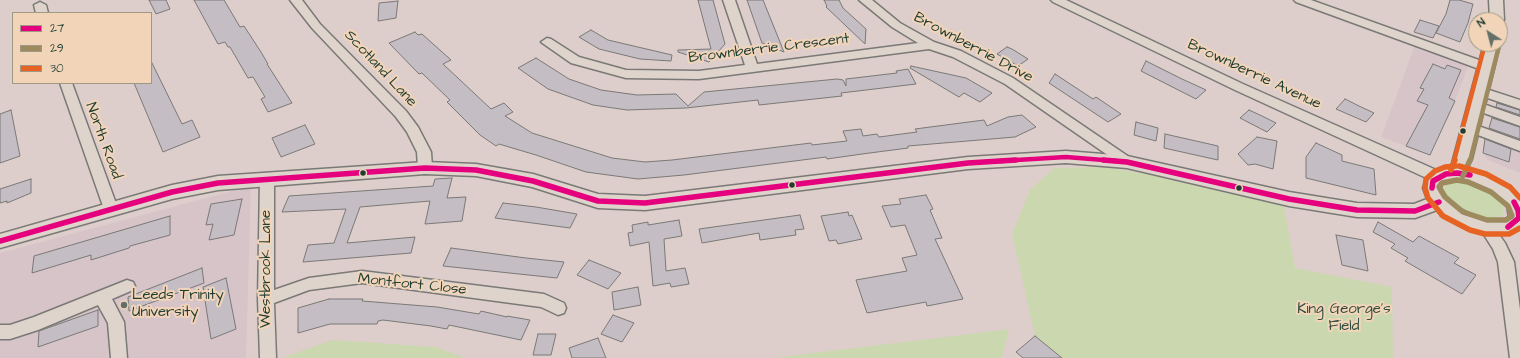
<!DOCTYPE html>
<html>
<head>
<meta charset="utf-8">
<style>
  body { margin:0 }
  #map { position:relative; width:1520px; height:358px; overflow:hidden; background:#ddcecb; font-family:"Architects Daughter",sans-serif }
  canvas { display:block }
  .legend { position:absolute; left:12px; top:12px; width:140px; height:72px; box-sizing:border-box; background:#f2d5b9; border:1px solid #9e9884; margin:0; padding:5px 7px; list-style:none; font-size:12px; color:#1f3d34 }
  .legend li { display:flex; align-items:center; gap:8px; height:20px }
  .legend b { width:20px; border:1px solid #9e9884 }
  .north { position:absolute; left:1468px; top:12px; width:40px; height:40px; box-sizing:border-box; background:#f2d5b9; border:1px solid #9e9884; border-radius:50%; rotate:324deg; font-size:11px; font-weight:700; line-height:16px; text-align:center; color:#1f3d34 }
  .north::after { content:''; display:block; margin:auto; width:14px; height:18px; background:#627069; clip-path:polygon(50% 0,100% 100%,50% 72%,0 100%) }
</style>
</head>
<body>
<div id="map">
<canvas width="1520" height="358"></canvas>
<ul class="legend">
<li><b style="height:5px;background:#e5007d"></b>27</li>
<li><b style="height:5px;background:#9d8a5e"></b>29</li>
<li><b style="height:5px;background:#e76323"></b>30</li>
</ul>
<div class="north">N</div>
</div>
<script>
const context = document.querySelector('canvas').getContext('2d');
context.lineJoin = 'round';
function fill(path, color) { context.fillStyle = color; context.fill(path, 'evenodd'); }
const toPath = rows => new Path2D(rows.map(r => 'M' + r).join(''));
function trace(path, color, width, dash) { context.strokeStyle = color; context.lineWidth = width; context.lineCap = dash ? 'butt' : 'round'; context.setLineDash(dash || []); context.stroke(path); }
function label(font, color, halo, rows, align = 'center') {
  context.font = font + ' "Architects Daughter",sans-serif'; context.lineWidth = 4; context.setLineDash([]); context.textBaseline = 'middle'; context.strokeStyle = halo; context.fillStyle = color; for (const [text, x, y, turn = 0] of rows) {
    context.save(); context.translate(x, y); context.rotate((+turn || 0) * Math.PI / 180); context.textAlign = isNaN(turn) ? turn : align; if (halo) context.strokeText(text, 0, 0); context.fillText(text, 0, 0); context.restore();
  }
}
fill(toPath([
  [1415,45,1469,64,1455,101,1430,155,1381,137],
  [1497,100,1515,107,1510,121,1520,125,1520,173,1488,160,1483,153],
  [251,186,246,358,0,358,0,253]
]), '#d7c4c9');
fill(toPath([
  [1107,167,1161,177,1284,206,1295,268,1392,287,1393,358,1062,358,1035,336,1012,234,1030,190,1054,168],
  [1460,180,1470,182,1491,191,1499,198,1503,204,1504,211,1502,216,1486,219,1476,217,1455,207,1444,195,1443,189,1446,184,1452,181],
  [1009,329,1002,358,773,358,961,335],
  [332,340,436,347,465,358,282,358]
]), '#cbd7af');
const building = toPath([
  [149,0,166,0,170,9,156,14,149,0],
  [194,0,224,0,240,27,244,26,261,52,268,64,267,64,292,103,268,112,261,99,265,97,253,77,248,78,230,47,228,47,225,42,218,44,194,0],
  [698,0,713,0,725,44,709,62,678,52,678,50,711,49,698,0],
  [747,0,763,0,784,52,762,43,747,0],
  [824,0,839,0,843,8,866,29,865,44,826,7,827,6,824,0],
  [1450,0,1459,0,1473,4,1468,23,1460,42,1436,33,1446,14,1450,0],
  [398,1,396,18,378,21,379,3,398,1],
  [1420,20,1439,26,1433,38,1414,32,1420,20],
  [591,30,608,40,672,55,671,61,640,59,599,49,579,37,591,30],
  [415,32,418,35,422,34,451,60,443,64,491,109,504,103,513,112,505,116,532,133,612,158,645,162,672,160,811,143,812,145,847,141,843,131,861,129,863,136,877,134,879,137,917,132,915,129,984,120,987,126,1008,117,1022,115,1036,127,1015,137,908,146,908,148,862,154,827,159,826,157,684,175,638,179,586,172,536,155,499,144,496,146,480,135,447,102,450,100,422,73,419,74,389,43,415,32],
  [1007,47,1012,49,1028,59,1018,66,997,54,1007,47],
  [536,58,569,79,601,90,637,95,676,94,688,106,704,92,837,79,843,80,846,86,846,79,897,73,896,71,908,69,916,84,841,93,842,96,759,105,758,100,686,108,627,110,593,105,548,89,518,68,536,58],
  [151,61,182,124,192,120,200,137,163,152,134,83,151,83,151,61],
  [1146,61,1182,79,1206,90,1196,99,1141,71,1146,61],
  [1433,64,1445,69,1447,65,1461,70,1449,98,1455,101,1430,155,1406,146,1428,105,1417,101,1424,89,1420,88,1433,64],
  [911,66,966,78,992,93,980,102,964,93,959,97,910,68,911,66],
  [1055,74,1093,99,1096,97,1121,114,1108,122,1049,83,1055,74],
  [1345,99,1359,106,1374,113,1366,122,1336,109,1345,99],
  [1497,103,1520,110,1520,115,1496,107,1497,103],
  [11,110,20,156,0,163,0,114,11,110],
  [1249,110,1262,116,1276,123,1267,132,1240,118,1249,110],
  [1492,118,1520,127,1520,139,1489,128,1492,118],
  [1136,122,1158,128,1156,141,1134,135,1136,122],
  [305,125,315,144,281,157,272,138,305,125],
  [1165,134,1218,146,1218,160,1164,148,1165,134],
  [1257,137,1277,141,1273,169,1255,164,1248,165,1238,154,1257,137],
  [1485,139,1511,149,1509,162,1483,153,1485,139],
  [1316,143,1342,155,1342,161,1374,169,1376,195,1306,178,1306,157,1316,143],
  [452,178,447,198,466,197,462,221,425,224,430,201,360,207,347,243,415,237,411,253,303,262,308,245,334,243,346,209,282,212,289,196,433,186,435,179,452,178],
  [31,179,31,193,7,203,7,201,0,203,0,189,31,179],
  [926,195,933,209,930,210,942,238,935,239,963,299,927,306,926,302,867,313,856,280,907,271,902,258,917,255,905,225,891,227,882,206,901,204,899,199,926,195],
  [242,199,234,235,209,240,213,224,206,225,211,204,242,199],
  [503,203,536,207,577,214,570,228,495,218,503,203],
  [848,212,849,216,852,215,862,239,838,244,836,240,829,241,821,216,848,212],
  [800,215,804,229,795,230,796,235,760,240,759,233,702,243,699,229,800,215],
  [170,216,170,235,130,246,129,248,91,260,91,255,32,273,34,256,170,216],
  [679,220,682,236,664,239,666,271,685,268,689,284,671,287,670,283,653,286,649,242,630,246,628,233,633,232,632,225,648,222,648,225,679,220],
  [1378,222,1413,242,1419,236,1459,258,1454,263,1476,275,1462,294,1405,261,1408,258,1391,248,1395,244,1373,232,1378,222],
  [1336,235,1363,240,1368,271,1342,265,1336,235],
  [451,248,526,258,564,262,557,278,443,266,451,248],
  [589,260,621,273,608,289,577,275,589,260],
  [202,268,204,283,129,311,128,297,202,268],
  [226,278,236,329,211,339,203,287,226,278],
  [638,287,641,305,614,310,612,292,638,287],
  [329,299,363,299,362,301,437,307,479,314,481,311,507,317,507,316,530,320,521,340,449,325,447,329,431,326,383,320,378,321,377,324,330,324,298,333,298,308,329,299],
  [98,310,98,326,38,347,39,331,98,310],
  [613,315,634,323,622,342,601,334,613,315],
  [538,334,556,334,551,355,533,355,538,334],
  [1035,336,1062,358,1023,358,1016,352,1035,336],
  [598,338,606,358,572,358,569,348,598,338]
]);
fill(building, '#c5bdc4');
trace(building, '#7a7976', 1);
const minor = toPath([
  [290,0,302,0,320,24,406,111,418,127,431,152,432,168,430,171,425,173,420,171,418,168,417,152,407,132,396,117,312,28,290,0],
  [723,0,735,0,757,64,918,43,892,27,859,0,872,0,900,23,934,42,961,51,1013,78,1132,159,1134,162,1132,165,1127,167,1122,165,1005,84,953,57,929,49,699,79,626,78,571,63,541,42,547,38,551,39,579,57,626,70,699,71,745,65,723,0],
  [1051,0,1066,0,1243,84,1443,173,1445,177,1443,181,1438,182,1433,181,1235,90,1053,2,1051,0],
  [1294,0,1311,0,1490,64,1492,67,1490,70,1482,70,1296,2,1294,0],
  [40,2,46,5,48,13,36,13,34,5,40,2],
  [60,83,72,83,118,209,116,213,111,214,106,213,104,209,60,83],
  [1480,87,1520,100,1520,109,1476,94,1474,91,1476,88,1480,87],
  [1475,101,1520,117,1520,126,1470,108,1469,105,1470,102,1475,101],
  [1470,123,1520,141,1520,151,1465,130,1463,127,1465,124,1470,123],
  [267,174,272,175,274,179,274,290,309,278,362,271,544,294,564,303,566,308,564,313,558,315,541,307,362,283,309,290,274,303,276,358,260,358,258,299,260,179,262,175,267,174],
  [1486,221,1491,223,1505,243,1514,262,1520,310,1520,358,1510,358,1498,262,1493,249,1479,227,1481,223,1486,221],
  [127,280,133,282,135,286,133,290,112,299,124,322,127,358,111,358,108,323,98,305,38,330,10,339,0,339,0,325,10,325,34,317,127,280]
]);
const tertiary = toPath([
  [1489,0,1503,0,1504,20,1502,23,1500,24,1500,20,1490,20,1489,0],
  [1484,44,1500,44,1472,159,1467,169,1489,175,1512,188,1520,197,1520,229,1508,234,1486,234,1466,229,1441,216,1437,210,1415,218,1357,217,1289,206,1127,168,1066,163,968,169,645,210,598,208,532,187,476,176,425,174,218,190,172,199,0,248,0,234,172,185,218,176,425,162,476,164,533,174,598,194,645,196,968,157,1066,151,1127,156,1289,192,1357,203,1414,204,1427,199,1423,188,1427,176,1432,172,1451,167,1484,44],
  [1457,179,1477,185,1500,198,1507,206,1509,217,1504,220,1486,220,1478,218,1455,206,1442,192,1441,188,1442,184,1444,182,1457,179]
]);
trace(minor, '#7a7976', 3);
trace(tertiary, '#7a7976', 3);
fill(minor, '#dfd4cc');
fill(tertiary, '#dfd4cc');
trace(toPath([
  [1000,161,1066,157,1116,161]
]), '#e5007d', 4.5);
trace(toPath([
  [1103,160,1127,162,1289,199,1357,210,1415,211,1439,202],
  [1432,188,1433,181,1446,174,1457,173,1470,175],
  [1508,227,1519,218,1518,210,1514,202],
  [0,241,172,192,218,183,425,168,476,170,533,181,598,201,645,203,968,163,1016,160]
]), '#e5007d', 5.5);
trace(toPath([
  [1470,161,1499,46]
]), '#9d8a5e', 4.5);
trace(toPath([
  [1463,176,1470,160],
  [1457,180,1468,182,1491,192,1508,206,1512,216,1506,220,1487,220,1463,212,1445,197,1439,187,1442,183,1457,180]
]), '#9d8a5e', 5.5);
trace(toPath([
  [1454,161,1485,44]
]), '#e76323', 4.5);
trace(toPath([
  [1456,166,1445,167,1435,171,1426,179,1425,188,1428,198,1443,216,1470,230,1485,234,1509,234,1520,228],
  [1459,166,1486,174,1510,187,1520,198],
  [1451,170,1455,160]
]), '#e76323', 5.5);
for (const [x, y, r, color] of [
  [1463,131,3.5,"#1f3d34"],
  [363,173,3.5,"#1f3d34"],
  [792,185,3.5,"#1f3d34"],
  [1239,188,3.5,"#1f3d34"],
  [124,305,4,"#627069"]
]) { const dot = new Path2D(); dot.arc(x, y, r, 0, 2 * Math.PI); context.fillStyle = color; context.fill(dot); trace(dot, '#f2d5b9', 1.5); }
label('15px', '#1f3d34', '#f2d5b9', [
  ["Brownberrie Drive",973,48,28],
  ["Brownberrie Crescent",769,49,-7],
  ["Scotland Lane",380,69,47],
  ["Brownberrie Avenue",1254,75,25],
  ["North Road",103,141,70],
  ["Westbrook Lane",267,269,-90],
  ["Montfort Close",412,285,6]
]);
label('15px', '#1f3d34', '#f2d5b9', [
  ["Leeds Trinity",132,296],
  ["University",132,313]
], 'left');
label('15px', '#2f4d3e', '#f2d5b9', [
  ["King George's",1344,310],
  ["Field",1344,327]
]);
</script>
</body>
</html>
